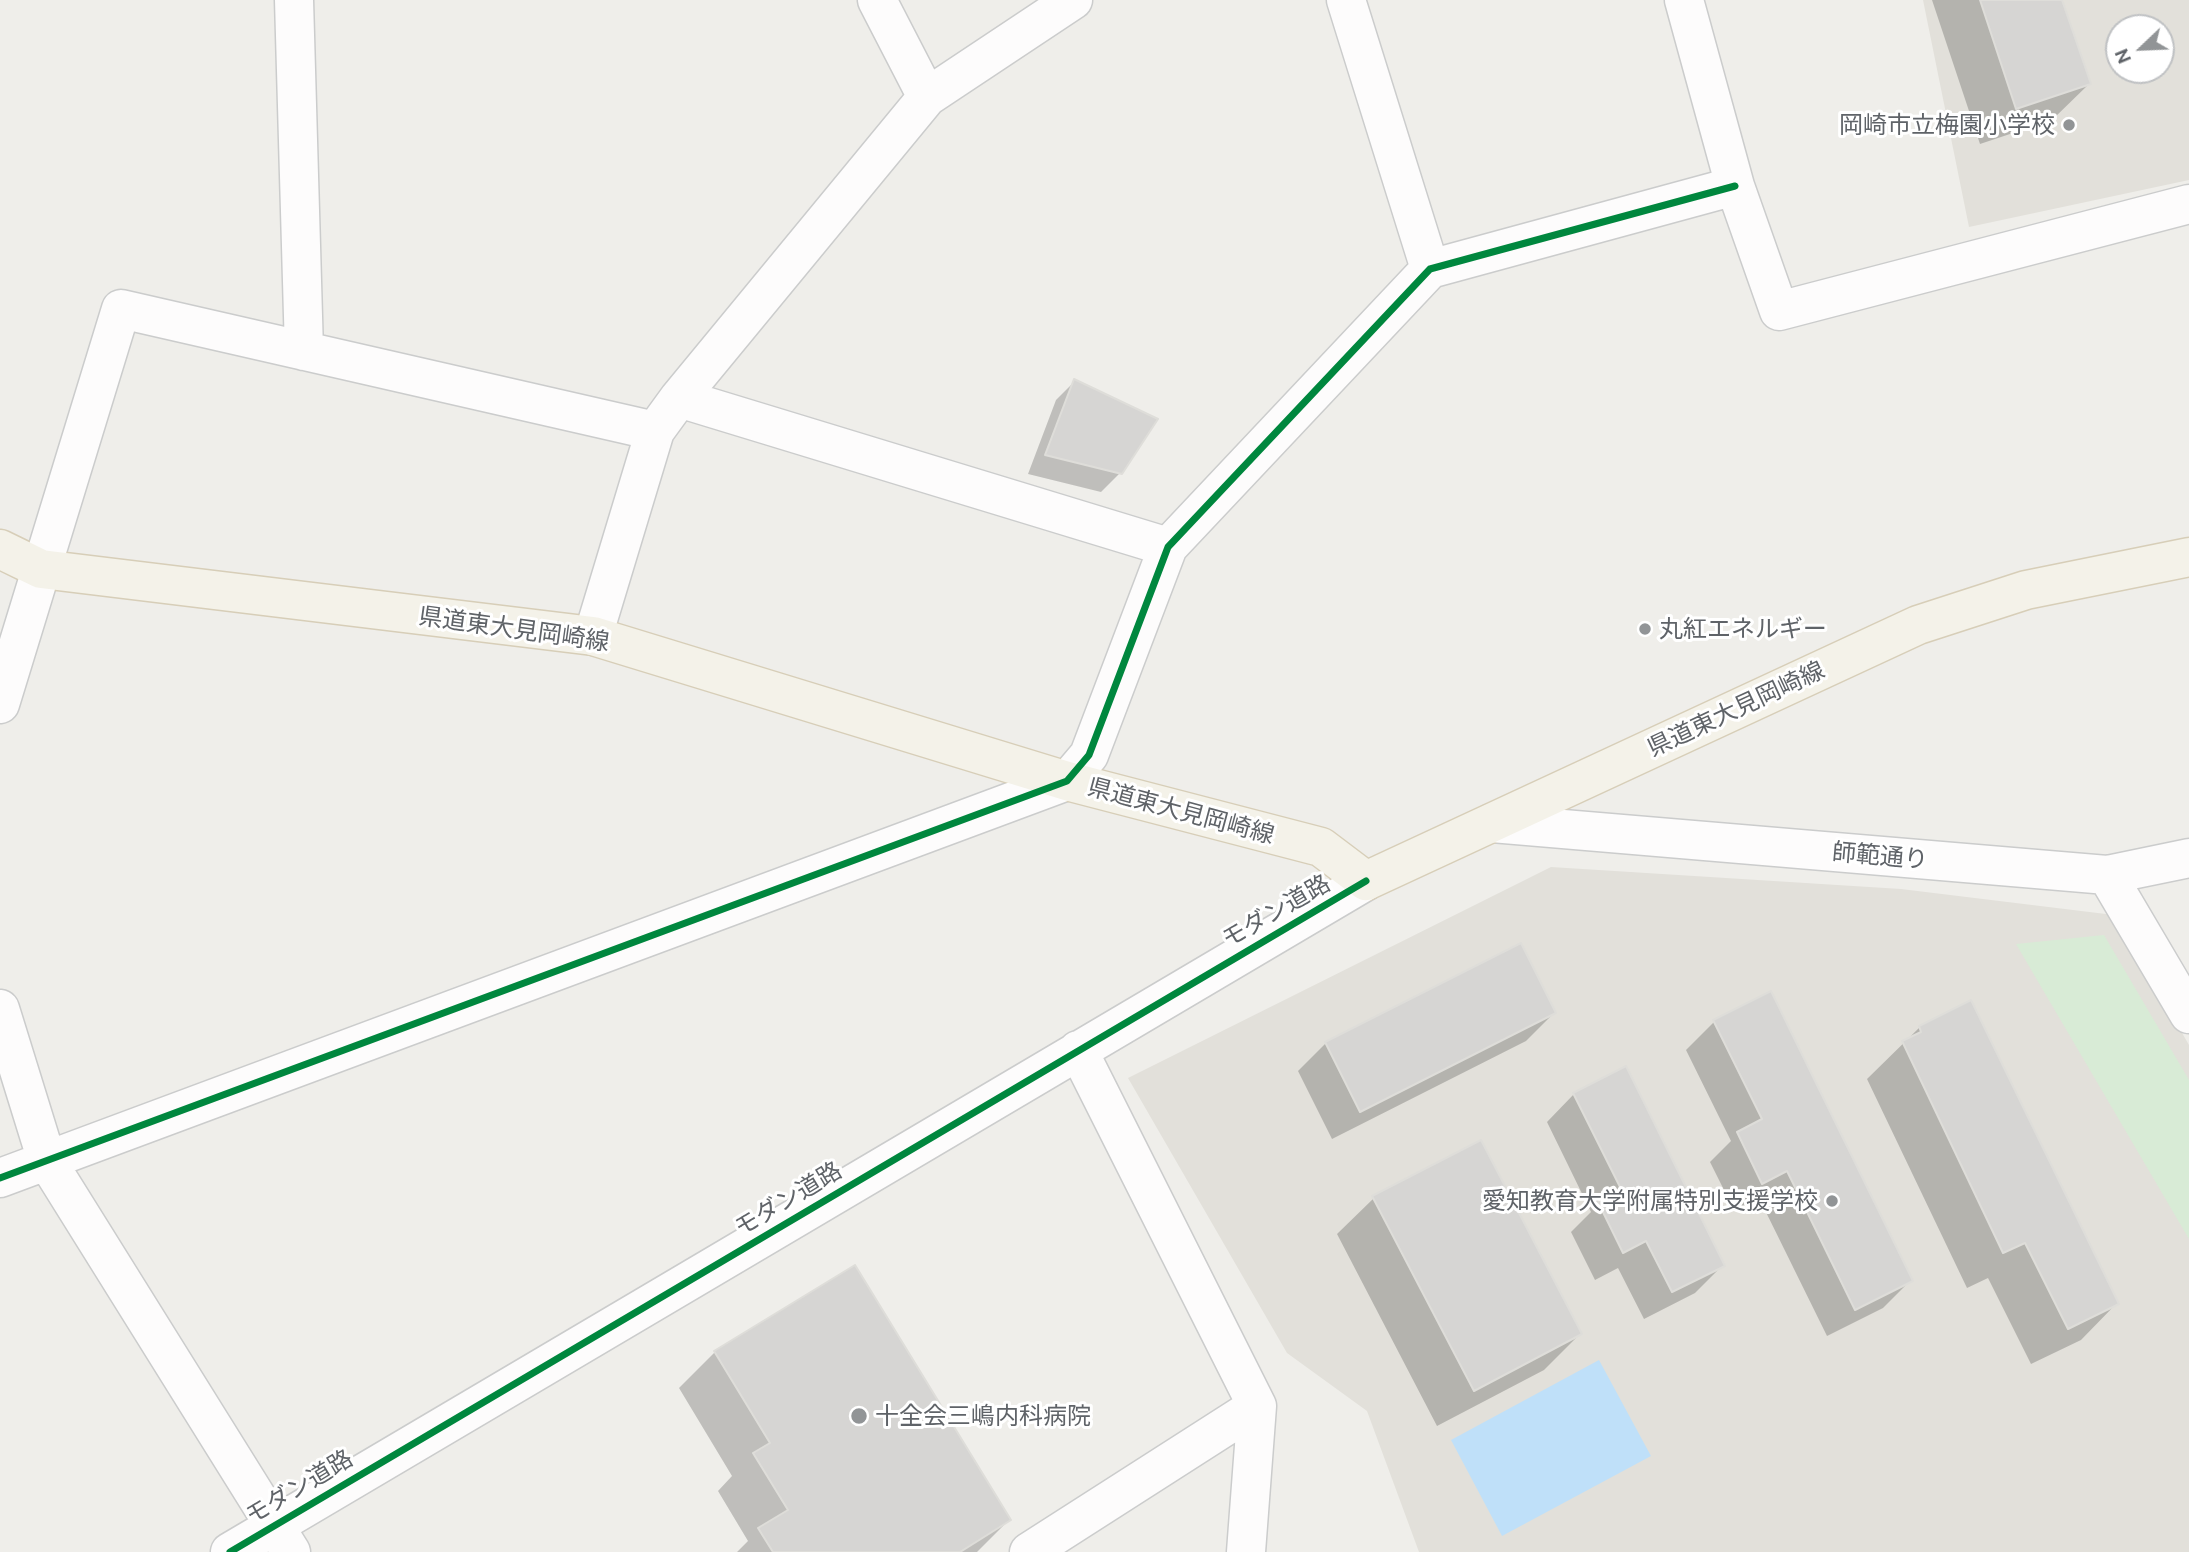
<!DOCTYPE html>
<html>
<head>
<meta charset="utf-8">
<style>
  body { margin:0 }
  #map { position:relative; width:2189px; height:1552px; overflow:hidden; background:#efeeea; font-family:Ubuntu,sans-serif }
  canvas { display:block }
  .north { position:absolute; left:2105px; top:14px; width:70px; height:70px; box-sizing:border-box; background:#fff; border:2px solid #bfc1c3; border-radius:50%; rotate:247deg; font-size:19px; font-weight:700; line-height:28px; text-align:center; color:#5f6368 }
  .north::after { content:''; display:block; margin:auto; width:24px; height:32px; background:#919496; clip-path:polygon(50% 0,100% 100%,50% 72%,0 100%) }
</style>
</head>
<body>
<div id="map">
<canvas width="2189" height="1552"></canvas>
<div class="north">N</div>
</div>
<script>
const context = document.querySelector('canvas').getContext('2d');
context.lineJoin = 'round';
function fill(path, color) { context.fillStyle = color; context.fill(path, 'evenodd'); }
const toPath = rows => new Path2D(rows.map(r => 'M' + r).join(''));
function trace(path, color, width, dash) { context.strokeStyle = color; context.lineWidth = width; context.lineCap = dash ? 'butt' : 'round'; context.setLineDash(dash || []); context.stroke(path); }
function label(font, color, halo, rows, align = 'center') {
  context.font = font + ' Ubuntu,"Noto Sans JP",sans-serif'; context.lineWidth = 6; context.setLineDash([]); context.textBaseline = 'middle'; context.strokeStyle = halo; context.fillStyle = color; for (const [text, x, y, turn = 0] of rows) {
    context.save(); context.translate(x, y); context.rotate((+turn || 0) * Math.PI / 180); context.textAlign = isNaN(turn) ? turn : align; if (halo) context.strokeText(text, 0, 0); context.fillText(text, 0, 0); context.restore();
  }
}
fill(toPath([
  [1923,0,2189,0,2189,180,1969,227],
  [2119,28,2161,28,2161,70,2119,70],
  [1551,867,1901,889,2114,915,2189,1045,2189,1552,1419,1552,1367,1411,1287,1353,1128,1078]
]), '#e2e0da');
fill(toPath([
  [2104,935,2189,1080,2189,1239,2016,944]
]), '#d8ebd6');
fill(toPath([
  [1599,1360,1651,1456,1502,1536,1451,1440]
]), '#bfe0f9');
fill(toPath([
  [1932,0,2061,0,2089,84,2052,120,1980,144],
  [1075,381,1120,473,1101,492,1028,474,1056,400],
  [1554,1013,1526,1041,1332,1139,1298,1071,1326,1043],
  [1714,1022,1911,1280,1883,1308,1827,1336,1759,1198,1734,1210,1710,1162,1731,1141,1686,1050],
  [1920,1027,2117,1303,2081,1340,2031,1364,1988,1278,1967,1288,1867,1079],
  [1574,1094,1723,1265,1695,1293,1644,1319,1618,1268,1595,1280,1571,1232,1591,1212,1547,1122],
  [1374,1198,1580,1334,1544,1370,1437,1426,1337,1234],
  [715,1352,1009,1520,977,1552,737,1552,748,1541,718,1491,732,1476,679,1388]
]), '#0003');
const building = toPath([
  [1980,0,2062,0,2091,84,2016,109,1980,0],
  [1074,379,1158,419,1122,474,1045,455,1074,379],
  [1521,943,1556,1013,1360,1112,1325,1042,1521,943],
  [1771,991,1913,1281,1855,1310,1787,1171,1762,1184,1737,1132,1762,1119,1713,1020,1771,991],
  [1971,1000,2119,1304,2068,1329,2025,1243,2003,1253,1902,1041,1921,1032,1919,1026,1971,1000],
  [1626,1066,1725,1266,1672,1292,1646,1241,1623,1253,1598,1202,1622,1191,1573,1093,1626,1066],
  [1481,1140,1582,1334,1474,1391,1372,1196,1481,1140],
  [855,1265,1011,1520,960,1552,773,1552,758,1528,788,1510,753,1453,770,1443,714,1351,855,1265]
]);
fill(building, '#d6d5d3');
trace(building, '#deddd9', 2);
const minor = toPath([
  [294,0,304,351],
  [877,0,927,97],
  [1346,0,1430,269],
  [1684,0,1735,186,1779,311,2189,204],
  [679,398,1168,547],
  [593,636,655,431,679,398,927,97,1073,0],
  [0,704,121,309,655,431],
  [1492,823,2107,875,2189,858],
  [2107,875,2189,1014],
  [0,1009,47,1161,291,1552],
  [1078,1050,1257,1406,1246,1552],
  [0,1178,1067,781,1089,755,1168,547,1430,269,1735,186],
  [230,1552,1366,881],
  [1029,1552,1257,1406]
]);
const major = toPath([
  [0,549,41,569,593,636,1067,781,1321,847,1366,881,1918,625,2026,590,2189,557]
]);
trace(minor, '#cbcccc', 41);
trace(major, '#d7ceb8', 41);
trace(minor, '#fdfcfc', 38);
trace(major, '#f4f2e9', 38);
trace(toPath([
  [0,1178,1067,781,1089,755,1168,547,1430,269,1735,186],
  [230,1552,1366,881]
]), '#00873e', 7);
for (const [x, y, r, color] of [
  [2069,125,7,"#919496"],
  [1645,629,7,"#919496"],
  [1832,1201,7,"#919496"],
  [859,1416,9,"#919496"]
]) { const dot = new Path2D(); dot.arc(x, y, r, 0, 2 * Math.PI); context.fillStyle = color; context.fill(dot); trace(dot, '#fff', 2.5); }
label('24px', '#5f6368', '#fff', [
  ["岡崎市立梅園小学校",2055,125],
  ["丸紅エネルギー",1659,629,"left"],
  ["愛知教育大学附属特別支援学校",1818,1201],
  ["十全会三嶋内科病院",875,1416,"left"]
], 'right');
label('24px', '#5f6368', '#fff', [
  ["県道東大見岡崎線",514,629,8],
  ["県道東大見岡崎線",1736,709,-25],
  ["県道東大見岡崎線",1181,811,15],
  ["師範通り",1880,856,5],
  ["モダン道路",1276,911,-30],
  ["モダン道路",788,1199,-31],
  ["モダン道路",299,1487,-31]
]);
</script>
</body>
</html>
